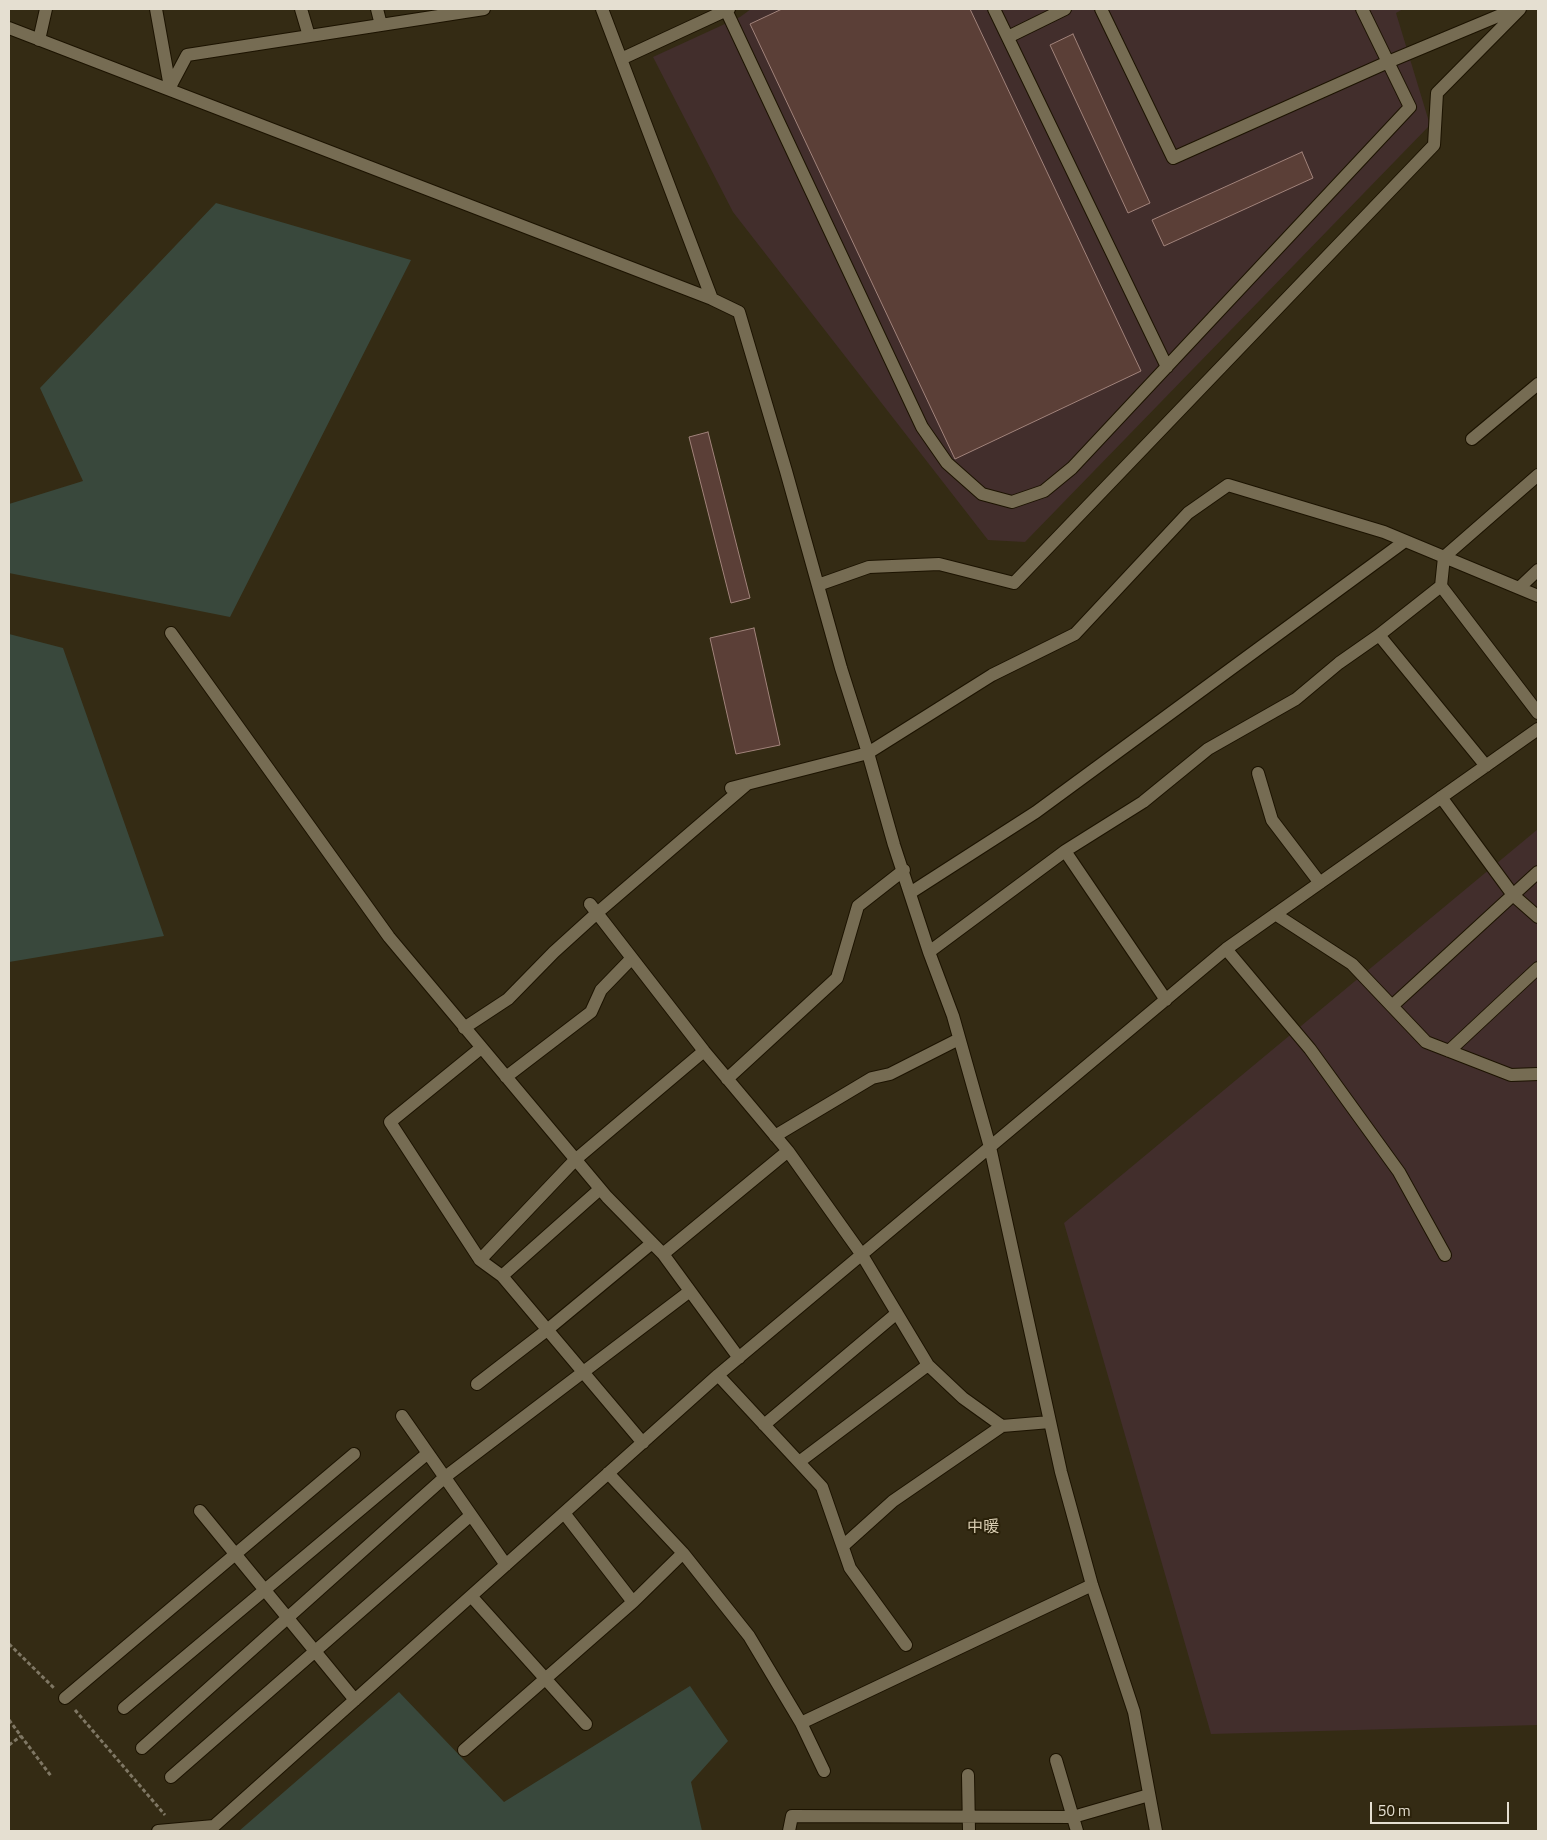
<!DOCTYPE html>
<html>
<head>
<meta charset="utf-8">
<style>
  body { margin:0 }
  #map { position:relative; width:1547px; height:1840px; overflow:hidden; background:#342b14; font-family:"Titillium Web",sans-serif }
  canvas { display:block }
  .frame { position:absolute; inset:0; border:10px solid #e5dfd1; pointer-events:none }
  .scale { position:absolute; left:1370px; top:1802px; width:139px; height:22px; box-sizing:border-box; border:2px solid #e5dfd1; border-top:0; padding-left:6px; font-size:15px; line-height:18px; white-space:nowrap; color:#e5dfd1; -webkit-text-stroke:4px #2a210a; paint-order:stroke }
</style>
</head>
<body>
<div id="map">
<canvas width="1547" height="1840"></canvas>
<div class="frame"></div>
<div class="scale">50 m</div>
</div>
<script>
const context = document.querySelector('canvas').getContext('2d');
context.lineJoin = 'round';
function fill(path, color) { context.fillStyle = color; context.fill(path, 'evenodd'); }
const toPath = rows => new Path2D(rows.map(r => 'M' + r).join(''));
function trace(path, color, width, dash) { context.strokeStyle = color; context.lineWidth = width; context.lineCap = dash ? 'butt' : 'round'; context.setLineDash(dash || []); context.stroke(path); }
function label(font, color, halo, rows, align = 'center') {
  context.font = font + ' "Titillium Web","Noto Sans SC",sans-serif'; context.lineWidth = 4; context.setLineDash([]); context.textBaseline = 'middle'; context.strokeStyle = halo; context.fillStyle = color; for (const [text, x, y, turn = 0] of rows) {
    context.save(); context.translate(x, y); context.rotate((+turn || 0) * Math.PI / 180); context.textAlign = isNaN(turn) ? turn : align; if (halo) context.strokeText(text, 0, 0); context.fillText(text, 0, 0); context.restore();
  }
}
fill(toPath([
  [751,9,1403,9,1396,13,1430,125,1025,542,988,540,733,212,653,57,740,17],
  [1538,829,1538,1725,1211,1734,1064,1223]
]), '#422e2c');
fill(toPath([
  [216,203,411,260,230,617,9,573,9,504,83,481,40,388],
  [9,634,63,648,164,936,9,962],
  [690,1686,728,1741,691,1782,702,1831,239,1831,399,1692,504,1802]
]), '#39483c');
const building = toPath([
  [782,9,970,9,1141,371,955,459,750,24,782,9],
  [1073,34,1150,203,1128,213,1050,45,1073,34],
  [1302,152,1313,178,1164,246,1152,220,1302,152],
  [708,432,750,598,731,603,689,437,708,432],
  [754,628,780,745,736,754,710,638,754,628]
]);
fill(building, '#5b3f37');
trace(building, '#a1837b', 1);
const minor = toPath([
  [156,9,170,87],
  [301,9,309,36],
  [377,9,381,25],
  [602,9,712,299],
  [994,9,1167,367],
  [1101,9,1173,158,1388,62,1515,9],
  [726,10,922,427,947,463,982,494,1012,502,1044,491,1072,468,1410,107,1362,9],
  [9,28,712,299,739,312,786,471,841,668,868,753,894,845,929,952,953,1016,990,1147,1061,1472,1092,1585,1134,1712,1156,1831],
  [1008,37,1065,9],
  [39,40,46,9],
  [621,59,729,9],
  [170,87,187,55,484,9],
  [1472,439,1538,384],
  [818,585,869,567,939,564,1014,583,1434,145,1437,93,1520,9],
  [1441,586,1444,557,1538,475],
  [1519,588,1538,570],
  [171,633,389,937,607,1197,663,1254,739,1358],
  [1486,766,1379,635,1441,586,1538,713],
  [1258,773,1272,820,1320,883],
  [731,788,868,753,992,675,1075,634,1188,513,1228,485,1384,532,1538,596],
  [1441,797,1513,895,1538,917],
  [1065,851,1143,802,1208,749,1296,699,1339,663,1379,635],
  [910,893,1036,812,1405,541],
  [590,904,704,1051,788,1151,862,1255,928,1365],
  [1275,914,1352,964,1426,1042,1511,1075,1538,1074],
  [1226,949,1310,1049,1399,1172,1445,1255],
  [929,952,1065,851,1166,1000],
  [1392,1006,1538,872],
  [464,1028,508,999,554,952,597,913,746,785],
  [481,1048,390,1122,480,1260,502,1276,643,1443],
  [1449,1051,1538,968],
  [506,1077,591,1012,601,990,632,958],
  [727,1079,837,978,858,906,904,870],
  [775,1136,872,1078,890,1074,959,1039],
  [663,1254,788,1151],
  [480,1260,575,1160,704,1051],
  [502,1276,600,1189],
  [718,1375,822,1487,850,1568,906,1645],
  [477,1384,547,1330,652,1243],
  [402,1416,506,1565],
  [764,1425,897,1313],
  [799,1462,928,1365,963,1398,1002,1426,1050,1422],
  [608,1473,683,1553,749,1636,801,1723,824,1771],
  [200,1511,355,1700],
  [564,1513,633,1602],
  [843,1546,893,1501,1002,1426],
  [471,1596,586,1724],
  [65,1698,354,1454],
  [124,1708,428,1453],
  [801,1723,1092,1585],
  [142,1748,445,1477,690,1291],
  [464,1750,633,1602,683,1553],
  [1056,1760,1077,1831],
  [968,1775,969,1831],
  [171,1777,471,1515],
  [158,1831,214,1826,718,1375,1226,949,1538,729],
  [789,1831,792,1816,1073,1817,1149,1795]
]);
trace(minor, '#1c1300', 14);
trace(toPath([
  [9,1644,55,1689],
  [75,1710,165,1815],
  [9,1720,51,1776],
  [9,1745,21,1736]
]), '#7f7764', 3, [4, 2.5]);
trace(minor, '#766c53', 12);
label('16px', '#d8ccb1', '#2a210a', [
  ["中暖",983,1528]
]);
</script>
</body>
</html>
